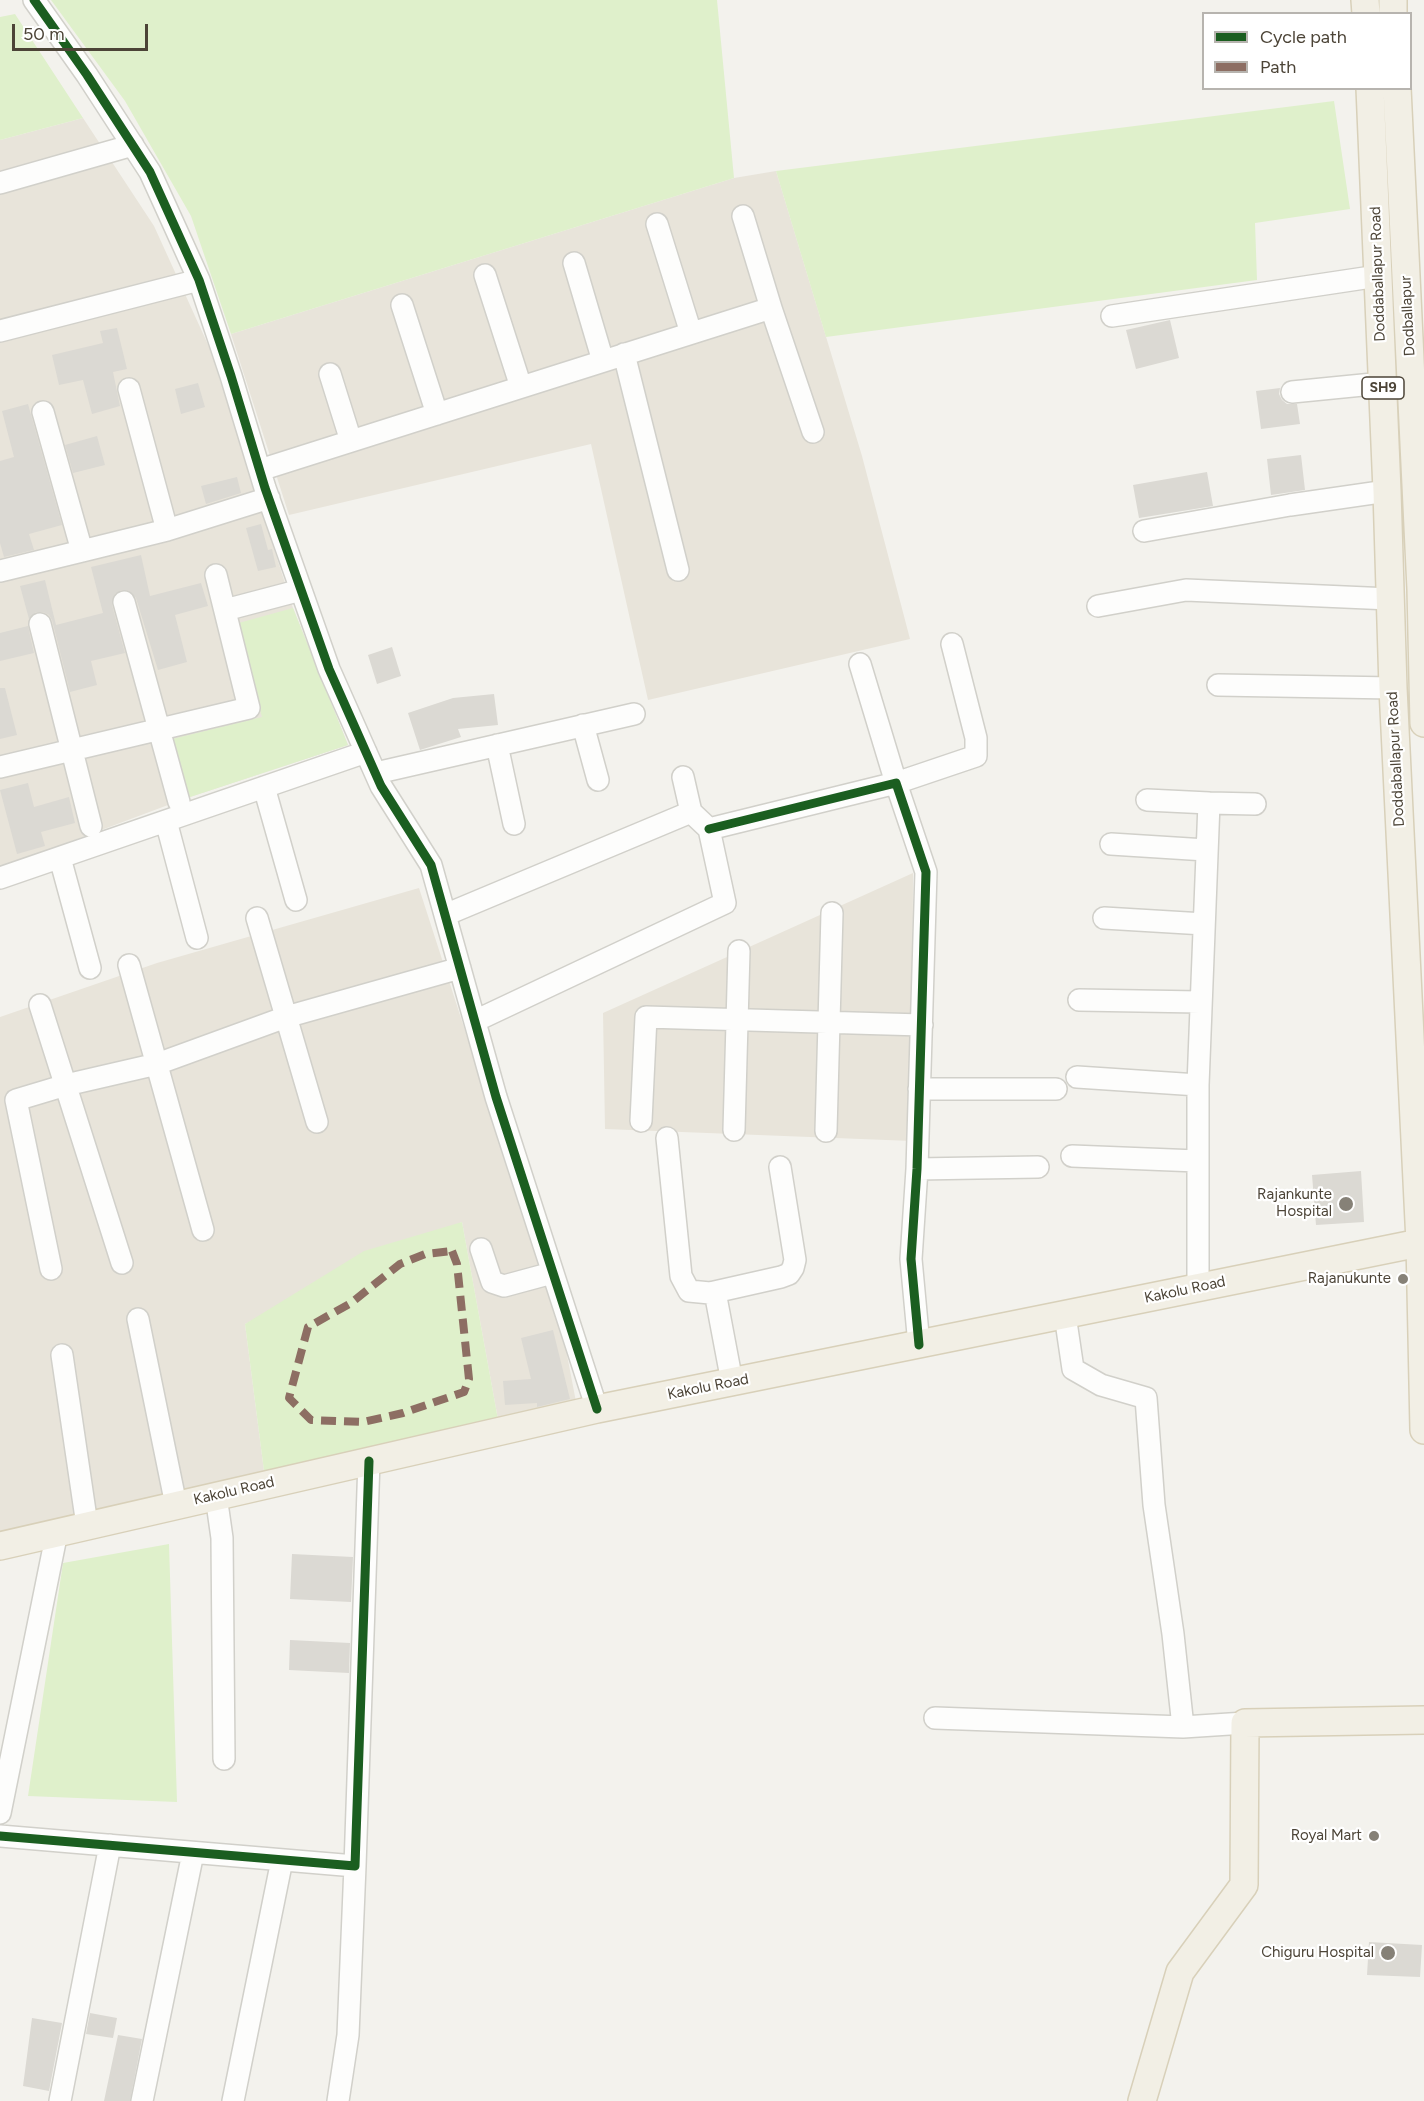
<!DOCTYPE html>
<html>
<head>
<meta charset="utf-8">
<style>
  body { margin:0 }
  #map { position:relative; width:1424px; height:2101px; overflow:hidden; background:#f3f2ed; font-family:Figtree,sans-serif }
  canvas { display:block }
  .legend { position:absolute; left:1202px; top:12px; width:210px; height:78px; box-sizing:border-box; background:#fff; border:2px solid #b7b4af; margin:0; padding:8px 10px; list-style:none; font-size:18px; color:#4c4437 }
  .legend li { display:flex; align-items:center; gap:12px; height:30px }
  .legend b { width:30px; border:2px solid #b7b4af }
  .scale { position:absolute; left:12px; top:24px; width:136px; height:27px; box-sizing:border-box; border:3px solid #4c4437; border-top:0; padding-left:8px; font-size:18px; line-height:21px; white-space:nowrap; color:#4c4437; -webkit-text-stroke:4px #fff; paint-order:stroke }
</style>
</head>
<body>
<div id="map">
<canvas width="1424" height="2101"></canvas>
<ul class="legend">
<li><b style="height:8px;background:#1b5e20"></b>Cycle path</li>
<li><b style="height:8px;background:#8d6e63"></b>Path</li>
</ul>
<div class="scale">50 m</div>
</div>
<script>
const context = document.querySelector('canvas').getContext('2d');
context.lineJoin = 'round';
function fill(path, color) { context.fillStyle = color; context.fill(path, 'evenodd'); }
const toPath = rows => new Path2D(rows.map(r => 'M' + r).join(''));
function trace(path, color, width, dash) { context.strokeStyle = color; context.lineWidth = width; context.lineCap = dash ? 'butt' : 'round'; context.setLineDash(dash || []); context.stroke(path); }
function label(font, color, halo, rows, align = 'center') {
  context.font = font + ' Figtree,sans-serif'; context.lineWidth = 4.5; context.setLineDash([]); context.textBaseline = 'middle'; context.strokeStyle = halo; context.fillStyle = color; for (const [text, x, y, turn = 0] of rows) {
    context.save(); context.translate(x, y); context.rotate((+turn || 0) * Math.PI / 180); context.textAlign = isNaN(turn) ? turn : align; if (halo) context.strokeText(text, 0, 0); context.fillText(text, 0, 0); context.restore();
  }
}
fill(toPath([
  [83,118,154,226,210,349,293,608,348,745,184,799,0,868,0,140],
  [776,171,862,456,910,639,648,700,591,444,289,515,231,334,734,178],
  [913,873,912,1141,605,1129,603,1013],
  [419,888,563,1334,577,1407,499,1425,462,1222,245,1324,264,1471,0,1534,0,1017,157,963]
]), '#e8e4da');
fill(toPath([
  [51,0,717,0,734,178,231,334,191,216,125,101],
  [15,14,83,118,0,140,0,17],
  [1334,101,1350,209,1255,223,1257,280,826,337,776,171],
  [293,608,348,745,184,799,168,740,262,717,235,624],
  [462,1222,499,1425,264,1471,245,1324,364,1251],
  [169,1544,177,1802,28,1796,63,1563]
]), '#dff0cb');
fill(toPath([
  [1170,320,1179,358,1136,369,1126,330],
  [117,328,127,369,113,372,120,406,92,414,83,380,59,385,52,355,103,343,100,331],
  [198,383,205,407,181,414,175,389],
  [1280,388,1279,394,1282,400,1287,404,1297,404,1300,424,1261,429,1256,391],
  [28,404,62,525,29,534,34,550,4,557,0,543,0,461,14,457,2,411],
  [97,436,105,465,73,473,65,445],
  [1301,455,1305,490,1271,495,1267,459],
  [1207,472,1213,506,1139,518,1133,485],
  [237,477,241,493,206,504,201,486],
  [261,524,268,550,272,549,276,567,258,571,246,528],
  [141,555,150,596,201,583,208,606,175,615,187,662,158,670,136,598,132,593,121,590,115,594,112,605,125,653,91,661,97,685,70,692,52,620,49,615,43,612,36,612,29,619,20,586,45,580,56,625,103,613,91,567],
  [28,626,34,653,0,661,0,633],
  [392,647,401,676,377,684,368,655],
  [0,688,5,688,17,735,0,739],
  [494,694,498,725,458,729,461,737,420,750,408,713,453,698],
  [28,783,34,807,69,797,75,823,41,832,45,846,17,854,0,790],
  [1361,1171,1364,1222,1316,1225,1312,1175],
  [553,1330,570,1399,537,1407,537,1403,505,1405,503,1381,531,1379,521,1338],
  [292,1554,353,1557,351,1602,290,1599],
  [290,1640,350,1643,349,1673,289,1670],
  [1369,1942,1422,1945,1420,1977,1367,1975],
  [90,2013,117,2018,113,2038,86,2034],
  [32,2018,62,2023,49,2091,23,2086],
  [118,2035,142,2039,130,2101,104,2101]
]), '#dbd9d3');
const minor = toPath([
  [34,0,87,75,150,172,199,280,231,376,265,488,329,669,381,786,431,865,496,1097,597,1409],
  [0,183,133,145],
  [743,216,771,308,813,432],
  [657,224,691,333],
  [574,263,603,361],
  [485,275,521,387],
  [402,305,437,414],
  [1112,316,1378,276],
  [0,331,199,280],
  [624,354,678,570],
  [330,374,351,441],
  [129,389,167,530,269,498],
  [1292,392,1383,383],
  [43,412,82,551,167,530],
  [260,470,771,308],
  [1144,531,1290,505,1387,491],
  [0,571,82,551],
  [124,602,179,802],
  [1098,606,1186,590,1390,599],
  [225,610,301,590],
  [40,624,91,826],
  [860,664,896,783,976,756,976,738,952,644],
  [1218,685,1393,688],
  [583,725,598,780],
  [497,745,514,824],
  [0,767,249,708,216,575],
  [376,773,634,714],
  [683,777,691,812],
  [264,787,296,900],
  [1147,800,1209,803,1198,1085,1198,1287],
  [1209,803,1255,804],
  [166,821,197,938],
  [709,829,896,783,926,872,917,1169,911,1259,919,1345],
  [1111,844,1206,850],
  [60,858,90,968],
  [0,878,366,752],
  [445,915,691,812,709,829,725,903,475,1021],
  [257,918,317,1122],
  [1104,918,1204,924],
  [129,965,203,1230],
  [1079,1000,1200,1002],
  [40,1005,122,1263],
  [1077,1077,1198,1085],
  [919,1089,1056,1089],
  [641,1121,646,1017,922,1025],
  [734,1130,739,951],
  [826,1131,832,913],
  [667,1138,681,1276,689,1291,710,1293,781,1277,789,1274,793,1268,795,1260,780,1167],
  [1072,1156,1197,1161],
  [917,1169,1038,1167],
  [481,1249,492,1282,504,1286,552,1273],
  [51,1269,16,1100,66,1085,157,1064,286,1017,460,968],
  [715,1292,732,1382],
  [138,1319,176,1505],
  [62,1355,87,1525],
  [216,1496,222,1538,224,1759],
  [935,1718,1183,1727,1173,1634,1154,1505,1146,1398,1101,1385,1073,1369,1065,1315],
  [1183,1727,1245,1723],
  [0,1813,57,1532],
  [0,1836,355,1866,369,1461],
  [60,2101,110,1845],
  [142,2101,193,1853],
  [233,2101,282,1860],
  [338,2101,348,2035,355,1866]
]);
const major = toPath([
  [1365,0,1366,14],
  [1393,0,1393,14],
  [1370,88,1387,491,1393,688,1420,1242,1424,1430],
  [1397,88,1421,589,1424,723],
  [0,1546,597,1409,1424,1242],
  [1142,2101,1180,1972,1244,1885,1245,1723,1424,1720]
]);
trace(minor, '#d1d0ca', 24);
trace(major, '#d8d0b9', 30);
trace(minor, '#fdfdfc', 21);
trace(major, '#f2efe5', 27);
trace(toPath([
  [452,1251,457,1264,469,1379,464,1392,403,1413,363,1422,311,1420,289,1398,308,1327,351,1303,400,1264,425,1254,452,1251]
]), '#8d6e63', 8, [15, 8]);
trace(toPath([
  [34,0,87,75,150,172,199,280,231,376,265,488,329,669,381,786,431,865,496,1097,597,1409],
  [709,829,896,783,926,872,917,1169,911,1259,919,1345],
  [0,1836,355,1866,369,1461]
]), '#1b5e20', 9);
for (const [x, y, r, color] of [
  [1346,1204,8,"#868177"],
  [1403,1279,6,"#868177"],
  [1374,1836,6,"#868177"],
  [1388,1953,8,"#868177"]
]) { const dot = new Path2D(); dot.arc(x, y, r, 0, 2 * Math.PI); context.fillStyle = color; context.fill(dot); trace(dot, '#fff', 2); }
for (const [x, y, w] of [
  [1383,388,42]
]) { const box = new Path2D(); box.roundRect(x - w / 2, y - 11, w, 22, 4.5); context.fillStyle = '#fff'; context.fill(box); trace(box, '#4c4437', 1.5); }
label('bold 14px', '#4c4437', null, [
  ["SH9",1383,388]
]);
label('15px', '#4c4437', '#fff', [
  ["Doddaballapur Road",1378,274,-92],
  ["Dodballapur",1408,316,-93],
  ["Doddaballapur Road",1396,759,-93],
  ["Kakolu Road",1185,1290,-12],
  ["Kakolu Road",708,1387,-11],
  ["Kakolu Road",234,1491,-13]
]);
label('15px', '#4c4437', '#fff', [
  ["Rajankunte",1332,1195],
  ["Hospital",1332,1212],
  ["Rajanukunte",1391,1279],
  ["Royal Mart",1362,1836],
  ["Chiguru Hospital",1374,1953]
], 'right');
</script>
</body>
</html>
